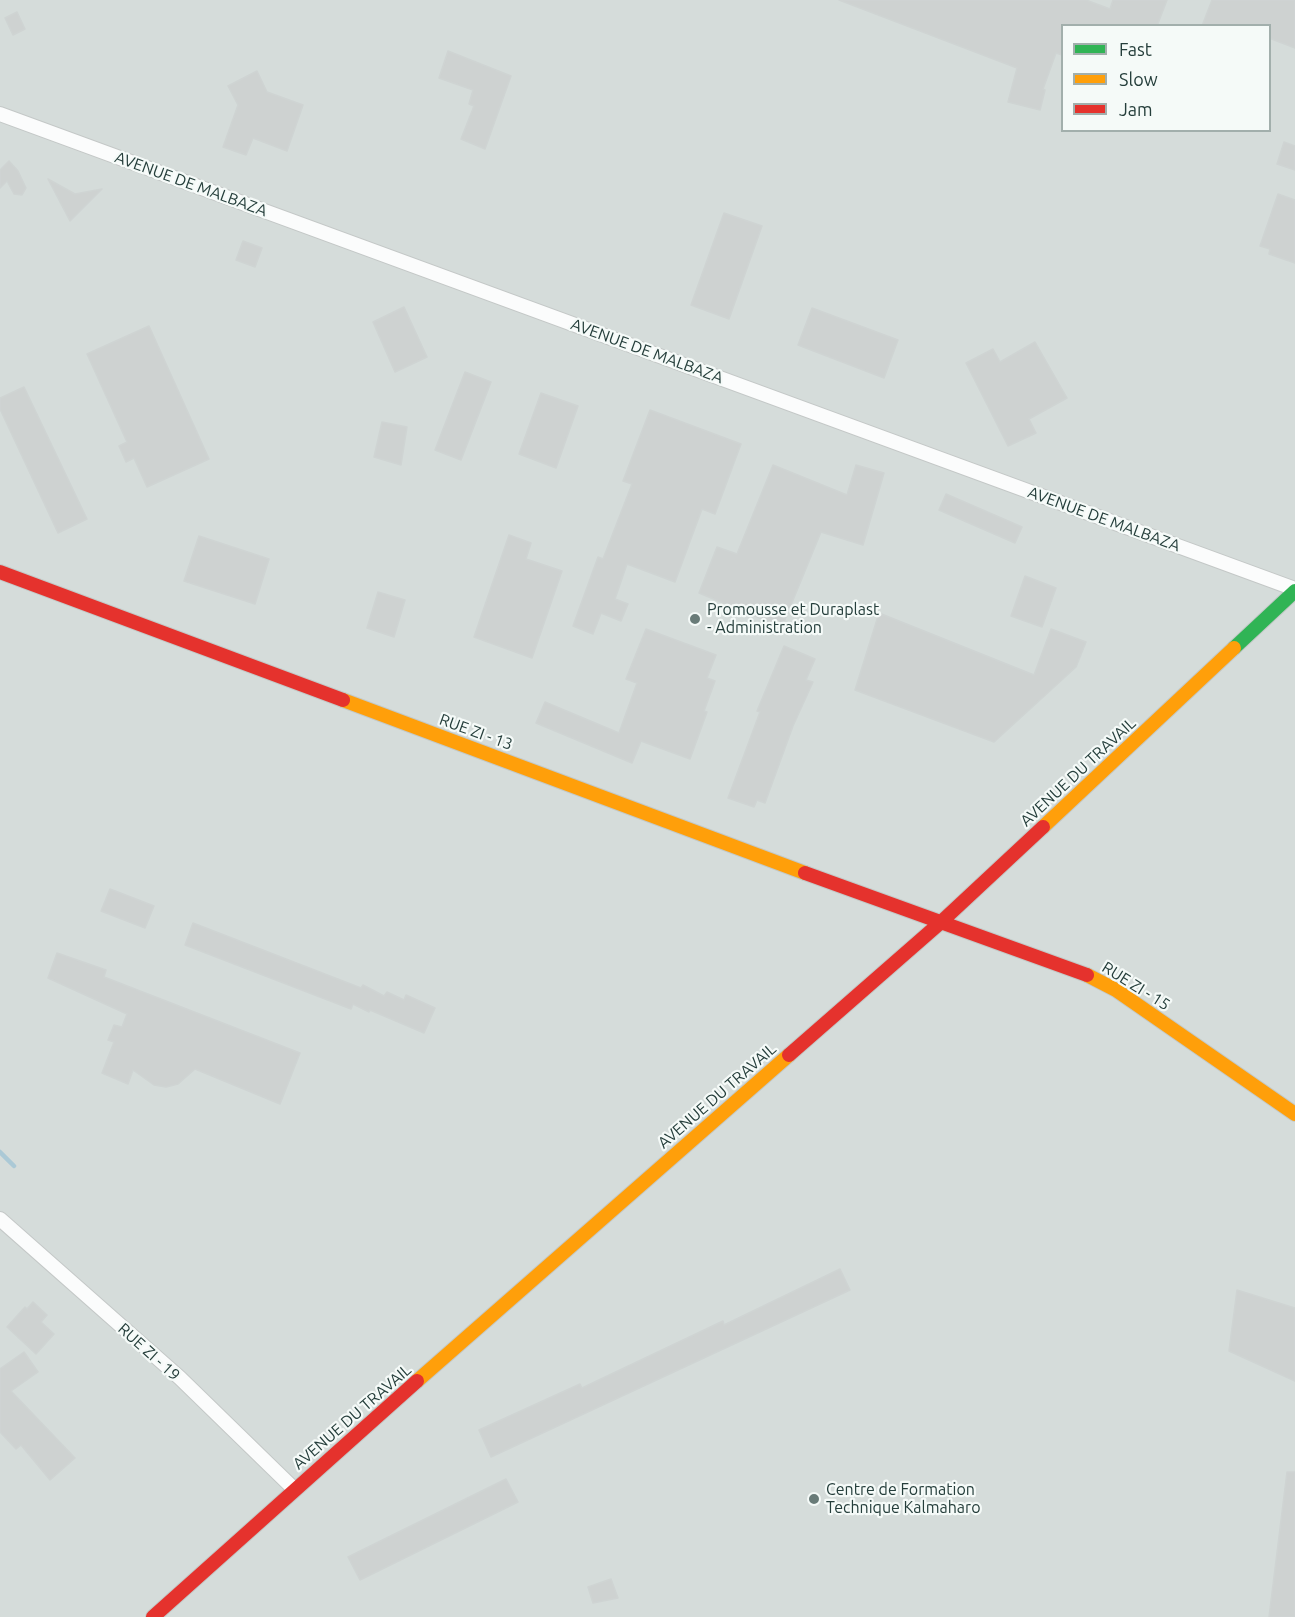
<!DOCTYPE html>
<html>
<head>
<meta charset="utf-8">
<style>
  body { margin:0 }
  #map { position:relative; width:1295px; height:1617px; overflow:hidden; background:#e7ebea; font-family:Ubuntu,sans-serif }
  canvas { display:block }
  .legend { position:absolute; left:1061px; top:24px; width:210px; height:108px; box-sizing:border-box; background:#f5faf8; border:2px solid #a2afac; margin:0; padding:8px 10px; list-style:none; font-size:18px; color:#253e3b }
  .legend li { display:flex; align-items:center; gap:12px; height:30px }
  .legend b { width:30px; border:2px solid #a2afac }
</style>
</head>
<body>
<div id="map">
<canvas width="1295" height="1617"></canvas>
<ul class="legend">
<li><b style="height:8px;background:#30b455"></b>Fast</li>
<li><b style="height:8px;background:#ff9f0a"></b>Slow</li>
<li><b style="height:8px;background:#e5322d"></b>Jam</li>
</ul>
</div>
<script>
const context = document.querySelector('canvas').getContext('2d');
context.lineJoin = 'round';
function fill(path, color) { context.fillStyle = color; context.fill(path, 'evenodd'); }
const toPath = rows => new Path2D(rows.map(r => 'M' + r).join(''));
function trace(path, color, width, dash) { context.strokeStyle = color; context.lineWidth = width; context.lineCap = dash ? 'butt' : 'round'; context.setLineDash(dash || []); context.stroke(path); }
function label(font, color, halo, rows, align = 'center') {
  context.font = font + ' Ubuntu,sans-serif'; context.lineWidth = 4.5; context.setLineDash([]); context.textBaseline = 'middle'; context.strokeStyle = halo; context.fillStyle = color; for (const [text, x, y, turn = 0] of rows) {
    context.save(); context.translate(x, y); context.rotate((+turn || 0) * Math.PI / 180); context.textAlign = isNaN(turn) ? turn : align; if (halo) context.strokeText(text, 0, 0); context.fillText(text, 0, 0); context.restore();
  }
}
fill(toPath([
  [0,0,1295,0,1295,1617,0,1617],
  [1062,26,1270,26,1270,130,1062,130]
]), '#d5dcda');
trace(toPath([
  [0,1152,14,1166]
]), '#abc9d6', 4.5);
const building = toPath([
  [839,0,1086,0,1110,9,1113,0,1167,0,1157,26,1062,26,1062,55,1056,53,1043,89,1045,90,1040,110,1008,102,1017,68,839,0],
  [1212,0,1295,0,1295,48,1269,38,1269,26,1202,26,1212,0],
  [17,12,25,29,13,35,5,18,17,12],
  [448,51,511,76,485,149,461,139,474,106,469,104,473,90,439,78,448,51],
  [257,71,267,92,303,105,287,151,253,138,246,155,223,147,238,105,228,86,257,71],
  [1284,142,1295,146,1295,170,1277,164,1284,142],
  [9,161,18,171,26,188,22,195,14,194,7,181,0,188,0,170,9,161],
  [48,179,75,194,102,189,70,221,48,179],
  [1278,194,1295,200,1295,263,1269,254,1270,249,1260,246,1278,194],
  [724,213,762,226,729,319,691,305,724,213],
  [243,241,262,248,255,267,236,260,243,241],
  [404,307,427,357,395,372,373,322,404,307],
  [812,308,898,340,884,378,798,345,812,308],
  [149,326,209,459,147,487,134,458,126,462,119,446,127,442,87,354,149,326],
  [1035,342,1067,398,1029,419,1036,433,1008,446,966,363,993,349,1000,362,1035,342],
  [465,372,491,382,461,460,435,450,465,372],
  [24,387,87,519,58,533,0,409,0,398,24,387],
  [541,393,578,406,556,468,519,454,541,393],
  [650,410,741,444,715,514,702,509,675,582,627,564,615,599,628,604,621,621,601,613,593,634,573,626,598,557,603,559,632,484,623,481,650,410],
  [382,422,407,427,401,465,374,457,382,422],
  [773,465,847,495,856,465,884,473,863,545,821,532,782,627,699,593,717,547,737,554,773,465],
  [946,494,1022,527,1015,543,939,510,946,494],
  [509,535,531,543,526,559,562,571,532,658,474,637,509,535],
  [199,536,269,559,255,604,184,581,199,536],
  [1025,576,1056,588,1042,627,1011,616,1025,576],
  [378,592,405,600,394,637,367,628,378,592],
  [879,613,1034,675,1051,629,1086,642,1076,667,994,742,855,690,879,613],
  [646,629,716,655,707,678,715,681,704,711,707,712,690,759,641,741,632,763,536,723,545,702,619,733,637,683,626,679,646,629],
  [784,646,815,659,806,680,813,682,793,726,765,803,757,800,754,807,728,798,760,712,757,711,784,646],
  [110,889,154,906,145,928,101,911,110,889],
  [193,923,361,988,363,985,384,996,387,992,404,1000,406,995,435,1008,424,1033,370,1010,369,1012,353,1004,351,1009,185,945,193,923],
  [57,953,106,970,104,977,300,1053,280,1104,195,1069,178,1084,166,1087,154,1085,133,1070,128,1084,102,1073,114,1042,108,1040,114,1025,122,1027,127,1014,48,978,57,953],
  [840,1269,850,1290,491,1457,479,1430,580,1384,582,1388,723,1321,724,1325,840,1269],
  [1237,1290,1295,1308,1295,1381,1229,1351,1237,1290],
  [33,1302,47,1315,41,1322,54,1334,36,1354,7,1327,25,1307,27,1309,33,1302],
  [24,1352,38,1372,11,1391,75,1458,50,1480,21,1445,16,1449,0,1432,0,1369,24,1352],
  [1287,1472,1295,1472,1295,1617,1269,1617,1287,1472],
  [506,1479,518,1502,360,1580,348,1557,506,1479],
  [611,1579,618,1598,593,1603,588,1587,611,1579]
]);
fill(building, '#ced2d1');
trace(building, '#cfd4d3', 1.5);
const street = toPath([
  [0,114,1295,589],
  [0,1219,180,1378,294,1489]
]);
const fast = toPath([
  [1234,648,1295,591]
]);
const slow = toPath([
  [343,700,805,873],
  [1043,827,1234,648],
  [1087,975,1116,990,1295,1114],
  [417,1381,789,1055]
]);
const jam = toPath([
  [0,572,343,700],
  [805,873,1087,975],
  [789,1055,940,923,1043,827],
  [153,1617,417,1381]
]);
trace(street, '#c4c8c7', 16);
trace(fast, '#c3c9c7', 16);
trace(slow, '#c3c9c7', 16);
trace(jam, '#c3c9c7', 16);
trace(street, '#fbfcfc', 14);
trace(fast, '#30b455', 14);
trace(slow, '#ff9f0a', 14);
trace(jam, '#e5322d', 14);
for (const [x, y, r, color] of [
  [695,619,6,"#697b78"],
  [814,1499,6,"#697b78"]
]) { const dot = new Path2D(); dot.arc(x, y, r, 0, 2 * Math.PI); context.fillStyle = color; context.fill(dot); trace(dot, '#f5faf8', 2); }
label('16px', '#253e3b', '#f5faf8', [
  ["AVENUE DE MALBAZA",191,184,20],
  ["AVENUE DE MALBAZA",647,351,20],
  ["AVENUE DE MALBAZA",1104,519,20],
  ["RUE ZI - 13",476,732,20],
  ["AVENUE DU TRAVAIL",1078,772,-43],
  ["RUE ZI - 15",1136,986,32],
  ["AVENUE DU TRAVAIL",717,1096,-41],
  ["RUE ZI - 19",149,1352,42],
  ["AVENUE DU TRAVAIL",352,1417,-41]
]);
label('16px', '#253e3b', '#f5faf8', [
  ["Promousse et Duraplast",707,610],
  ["- Administration",707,628],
  ["Centre de Formation",826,1490],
  ["Technique Kalmaharo",826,1508]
], 'left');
</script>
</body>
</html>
